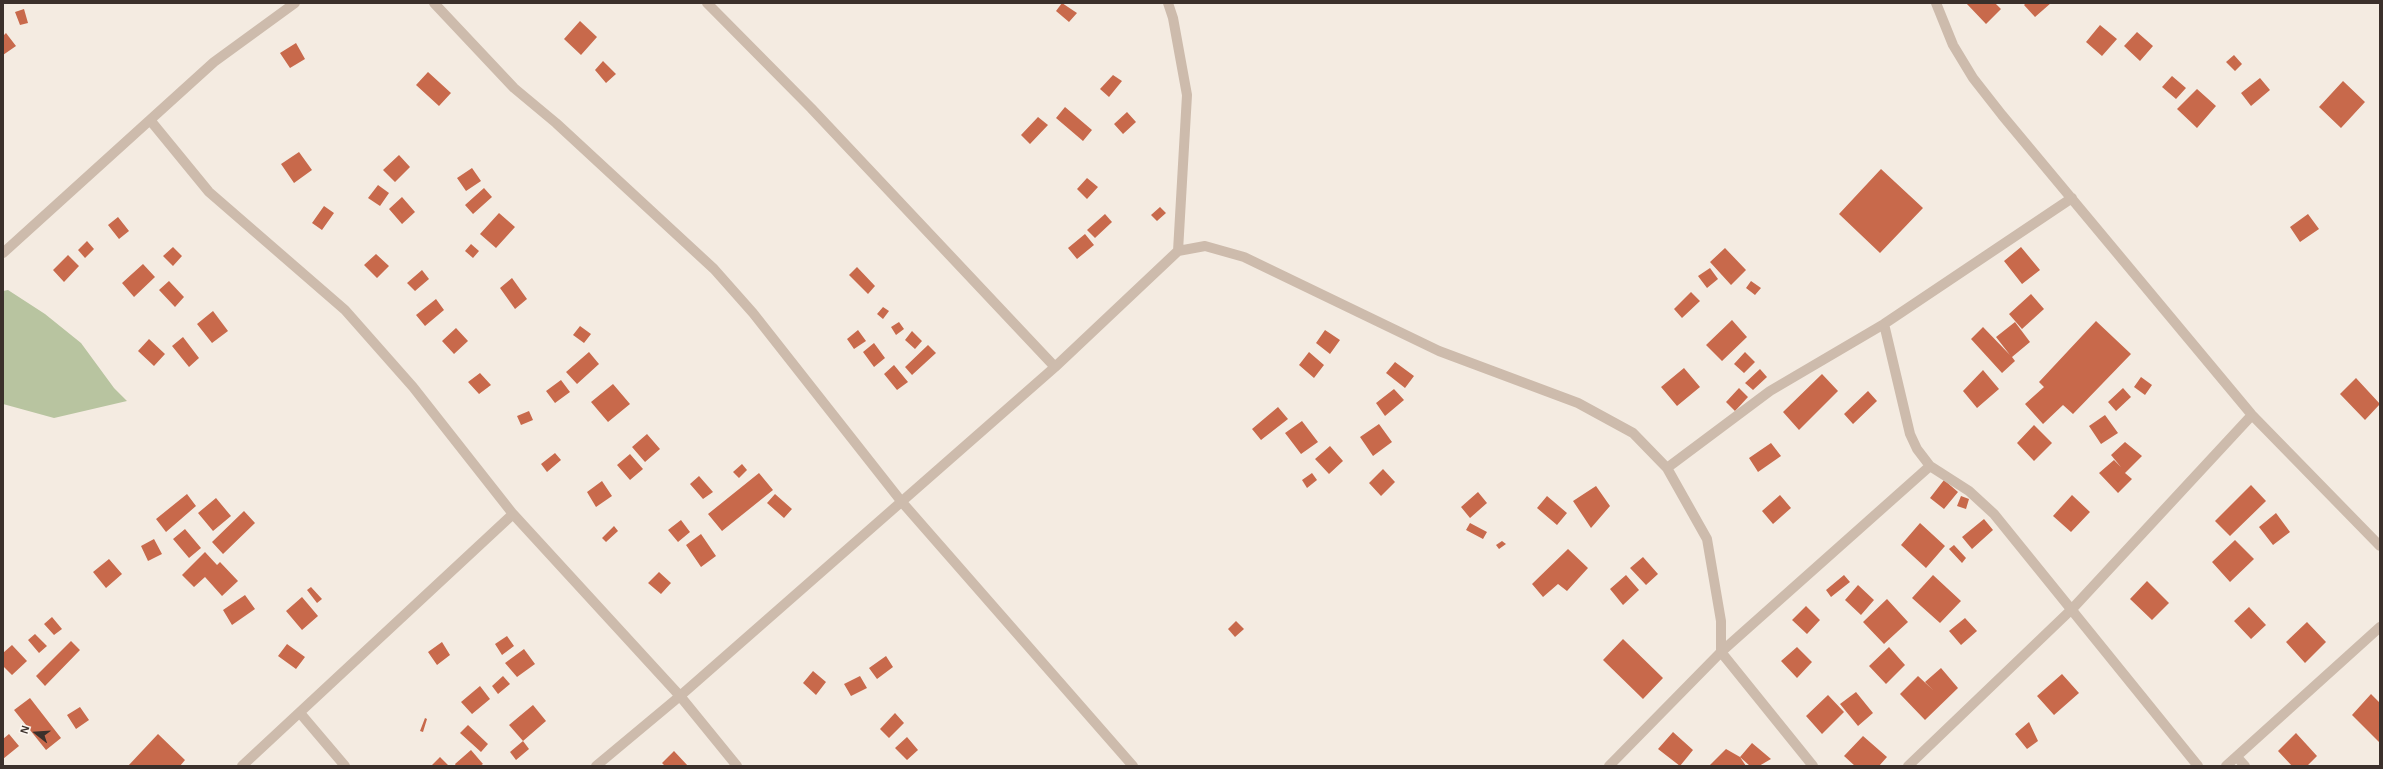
<!DOCTYPE html>
<html>
<head>
<meta charset="utf-8">
<style>
  body { margin:0 }
  #map { position:relative; width:2383px; height:769px; overflow:hidden; background:#f4ebe1; font-family:Arial,sans-serif }
  canvas { display:block }
  .frame { position:absolute; inset:0; border:4px solid #3b302b; pointer-events:none }
  .north { position:absolute; left:16px; top:713px; width:40px; height:40px; -webkit-text-stroke:3px #fbf5ee; paint-order:stroke; rotate:287deg; font-size:11px; font-weight:700; line-height:16px; text-align:center; color:#3b302b }
  .north::after { content:''; display:block; margin:auto; width:14px; height:18px; background:#3b302b; clip-path:polygon(50% 0,100% 100%,50% 72%,0 100%) }
</style>
</head>
<body>
<div id="map">
<canvas width="2383" height="769"></canvas>
<div class="frame"></div>
<div class="north">N</div>
</div>
<script>
const context = document.querySelector('canvas').getContext('2d');
context.lineJoin = 'round';
function fill(path, color) { context.fillStyle = color; context.fill(path, 'evenodd'); }
const toPath = rows => new Path2D(rows.map(r => 'M' + r).join(''));
function trace(path, color, width, dash) { context.strokeStyle = color; context.lineWidth = width; context.lineCap = dash ? 'butt' : 'round'; context.setLineDash(dash || []); context.stroke(path); }
fill(toPath([
  [8,290,45,314,81,343,114,388,127,401,54,418,3,404,3,291]
]), '#b8c4a0');
fill(toPath([
  [1062,3,1077,13,1069,22,1056,11],
  [1966,3,1995,3,2001,9,1986,24],
  [2026,3,2051,3,2035,17,2024,5],
  [24,9,28,23,20,25,15,12],
  [580,21,597,37,581,55,564,39],
  [2100,25,2117,39,2102,56,2086,42],
  [2137,32,2153,46,2140,61,2124,46],
  [6,33,16,46,3,55,3,36],
  [296,43,305,59,290,68,280,53],
  [2234,55,2242,64,2235,71,2226,62],
  [603,61,616,74,606,83,595,70],
  [428,72,451,93,439,106,416,85],
  [1113,75,1122,81,1109,97,1100,89],
  [2172,76,2186,88,2176,99,2162,87],
  [2260,78,2270,90,2251,106,2241,93],
  [2343,81,2365,102,2341,128,2319,107],
  [2197,89,2216,106,2197,128,2177,109],
  [1065,107,1092,130,1083,141,1056,118],
  [1127,112,1136,122,1123,134,1114,124],
  [1038,117,1048,125,1030,144,1021,135],
  [299,152,312,170,294,183,281,164],
  [399,155,410,167,395,182,383,170],
  [472,168,481,181,466,191,457,178],
  [1881,169,1923,208,1880,253,1839,214],
  [1087,178,1098,187,1087,199,1077,189],
  [378,185,389,193,380,206,368,198],
  [484,188,492,197,473,214,465,205],
  [402,197,415,212,402,224,389,209],
  [324,206,334,213,322,230,312,223],
  [1160,207,1166,213,1157,221,1151,215],
  [499,213,515,227,496,248,480,234],
  [1105,214,1112,222,1095,238,1087,230],
  [2308,214,2319,229,2300,242,2290,227],
  [118,217,129,231,119,239,108,225],
  [1085,234,1094,245,1077,259,1068,248],
  [87,241,94,249,85,258,78,250],
  [471,244,479,251,473,258,465,251],
  [173,247,182,256,173,266,163,256],
  [2021,247,2040,270,2022,284,2004,261],
  [1725,248,1746,270,1731,285,1710,262],
  [376,254,389,266,377,278,364,265],
  [68,255,79,266,64,282,53,270],
  [143,264,155,277,134,297,122,283],
  [857,267,875,286,868,294,849,275],
  [1710,268,1718,279,1707,288,1698,276],
  [422,270,429,279,415,291,407,283],
  [512,278,527,299,515,309,500,288],
  [169,281,184,297,175,307,159,290],
  [1751,281,1761,288,1755,295,1746,288],
  [1691,292,1700,301,1682,318,1674,309],
  [2031,294,2044,309,2022,329,2009,314],
  [436,299,444,310,425,326,416,315],
  [883,307,889,311,883,319,877,314],
  [213,311,228,331,212,343,197,324],
  [1732,320,1747,337,1722,361,1706,345],
  [2096,321,2131,354,2073,414,2063,405,2043,424,2025,404,2044,387,2039,382],
  [899,322,904,329,896,335,891,327],
  [2015,322,2030,342,2012,357,2015,361,2002,373,1971,339,1983,327,2010,355,1996,337],
  [580,326,591,334,584,343,573,335],
  [456,328,468,341,454,354,442,341],
  [858,330,866,341,854,349,847,339],
  [1325,330,1340,340,1330,354,1316,343],
  [912,331,922,341,915,349,905,340],
  [183,337,199,358,189,367,172,346],
  [149,339,165,354,154,366,138,351],
  [874,343,885,358,874,367,863,352],
  [928,345,936,353,912,375,905,367],
  [589,352,599,364,577,384,566,372],
  [1309,352,1324,365,1314,378,1299,365],
  [1745,352,1755,362,1744,373,1734,364],
  [1395,362,1414,376,1405,388,1386,373],
  [894,365,908,382,897,390,884,374],
  [1684,368,1700,387,1677,406,1661,387],
  [1760,369,1767,377,1753,390,1745,383],
  [1983,370,1999,389,1977,408,1963,391],
  [480,373,491,385,479,394,468,382],
  [1822,374,1838,391,1799,430,1783,412],
  [2141,377,2152,385,2145,395,2134,387],
  [2356,378,2380,404,2365,420,2340,394],
  [561,380,570,392,555,403,546,391],
  [613,384,630,404,608,422,591,402],
  [1739,388,1748,397,1735,411,1726,402],
  [2123,388,2131,397,2116,411,2108,402],
  [1394,389,1404,400,1385,416,1376,403],
  [1868,391,1877,401,1853,424,1844,414],
  [1278,407,1288,419,1261,440,1252,429],
  [529,411,533,420,521,425,517,416],
  [2105,415,2118,433,2101,444,2089,426],
  [1302,421,1318,442,1301,454,1285,433],
  [1379,424,1392,442,1373,456,1360,437],
  [2034,425,2052,443,2034,461,2017,443],
  [647,434,660,449,645,462,632,447],
  [2125,442,2142,456,2125,473,2132,479,2118,493,2099,473,2114,460,2121,467,2111,455],
  [1771,443,1781,456,1758,472,1749,458],
  [1330,446,1343,461,1329,474,1315,459],
  [555,453,561,460,547,472,541,464],
  [630,454,643,469,630,480,617,465],
  [742,464,747,470,739,478,733,472],
  [1383,469,1395,482,1381,496,1369,483],
  [759,473,773,490,722,531,708,514],
  [1312,473,1317,480,1307,488,1302,480],
  [699,476,713,492,703,499,690,484],
  [1944,480,1958,492,1944,509,1930,498],
  [602,481,612,496,596,507,587,492],
  [2251,485,2266,501,2230,536,2215,521],
  [1596,486,1610,506,1591,528,1573,501],
  [1478,492,1487,503,1470,518,1461,507],
  [187,494,196,506,166,532,156,519],
  [775,494,792,509,784,518,767,503],
  [1780,495,1791,508,1773,524,1762,511],
  [2072,495,2090,512,2071,532,2053,516],
  [1547,496,1567,513,1557,525,1537,508],
  [1961,496,1969,499,1966,509,1957,506],
  [216,498,231,516,213,531,198,513],
  [244,511,255,523,223,554,212,542],
  [2276,513,2290,532,2273,545,2259,527],
  [1984,519,1993,530,1972,549,1962,537],
  [681,520,690,532,678,542,668,530],
  [1470,523,1487,532,1483,539,1466,530],
  [1920,523,1945,546,1926,568,1901,545],
  [614,526,618,531,606,542,602,538],
  [185,529,201,548,189,558,173,539],
  [701,534,716,556,701,567,686,545],
  [154,539,162,554,148,561,141,546],
  [2235,540,2254,559,2230,582,2212,562],
  [1502,541,1506,544,1499,549,1496,545],
  [1954,545,1966,558,1962,563,1949,549],
  [1568,549,1588,568,1567,591,1558,584,1543,597,1532,584],
  [205,552,217,565,220,562,238,581,222,596,205,577,194,587,182,575],
  [1643,557,1658,574,1646,585,1630,568],
  [109,559,122,574,106,588,93,572],
  [659,572,671,583,661,594,648,583],
  [1626,575,1639,590,1623,605,1610,589],
  [1844,575,1850,582,1831,597,1826,590],
  [1933,575,1961,601,1940,623,1912,598],
  [2147,581,2169,603,2152,620,2130,599],
  [1858,585,1874,600,1861,615,1845,600],
  [311,587,322,599,317,603,307,590],
  [245,595,255,609,232,625,223,610],
  [302,597,318,616,302,630,286,611],
  [1887,599,1908,622,1884,644,1863,622],
  [1806,606,1820,620,1807,634,1792,620],
  [2249,607,2266,625,2251,639,2234,621],
  [52,617,62,629,54,635,44,624],
  [1965,618,1977,631,1961,645,1949,631],
  [1236,621,1244,629,1235,637,1228,629],
  [2307,622,2326,642,2305,663,2286,642],
  [35,634,47,646,39,653,28,640],
  [507,636,514,646,502,655,495,644],
  [1623,639,1663,678,1643,699,1603,660],
  [71,641,80,650,45,686,36,676],
  [442,642,450,655,437,665,428,652],
  [287,644,305,657,296,669,278,656],
  [12,645,27,661,12,675,3,666,3,653],
  [1797,647,1812,662,1797,678,1781,661],
  [1889,647,1905,665,1886,684,1869,666],
  [524,649,535,664,517,677,505,663],
  [886,656,893,667,877,679,869,668],
  [1941,668,1958,688,1925,720,1900,694,1918,676,1934,691,1925,682],
  [813,671,826,682,816,695,803,683],
  [2062,674,2079,693,2054,715,2037,696],
  [503,676,510,684,498,694,492,686],
  [860,676,867,688,851,696,844,684],
  [480,686,490,699,472,714,461,702],
  [1856,692,1873,713,1858,726,1840,704],
  [2371,694,2380,703,2380,743,2352,715],
  [1828,695,1844,712,1822,734,1806,716],
  [30,698,61,738,46,750,14,710],
  [533,705,546,721,523,741,509,725],
  [80,707,89,720,76,729,67,715],
  [895,713,904,723,889,738,880,729],
  [425,718,427,719,423,732,420,731],
  [2029,722,2038,741,2027,749,2015,734],
  [468,725,488,744,481,752,460,733],
  [1673,732,1693,750,1680,766,1658,749],
  [2296,733,2317,756,2307,766,2292,766,2278,751],
  [9,734,19,746,3,759,3,739],
  [158,734,185,760,180,766,128,766],
  [1863,736,1887,757,1879,766,1855,766,1844,756],
  [907,737,918,750,907,760,895,748],
  [523,741,529,749,516,760,510,752],
  [1752,743,1771,759,1759,766,1750,766,1740,757],
  [1726,749,1740,757,1746,766,1709,766],
  [471,750,483,764,480,766,456,766,455,764],
  [674,751,688,766,665,766,662,763],
  [440,757,449,766,431,766]
]), '#c8694b');
trace(toPath([
  [434,3,514,88,556,123,714,269,753,313,901,501,1133,766],
  [707,3,811,108,1055,367],
  [1168,3,1173,18,1187,95,1178,251],
  [1936,3,1953,45,1973,78,2002,115,2252,415,2380,546],
  [150,120,209,192,345,310,413,387,513,514,680,696,737,766],
  [3,253,214,62,295,3],
  [1884,324,1910,434,1917,449,1930,466],
  [1667,468,1770,391,1884,324,2072,198],
  [300,713,345,766],
  [2237,757,2245,766],
  [242,766,513,514],
  [596,766,680,696,1055,367,1178,251,1205,246,1244,257,1439,351,1578,403,1633,433,1667,468,1707,539,1721,621,1721,652,1813,766],
  [1609,766,1721,652,1930,466,1969,491,1994,514,2198,766],
  [1908,766,2073,608,2252,415],
  [2226,766,2380,627]
]), '#cdbbac', 10);
</script>
</body>
</html>
